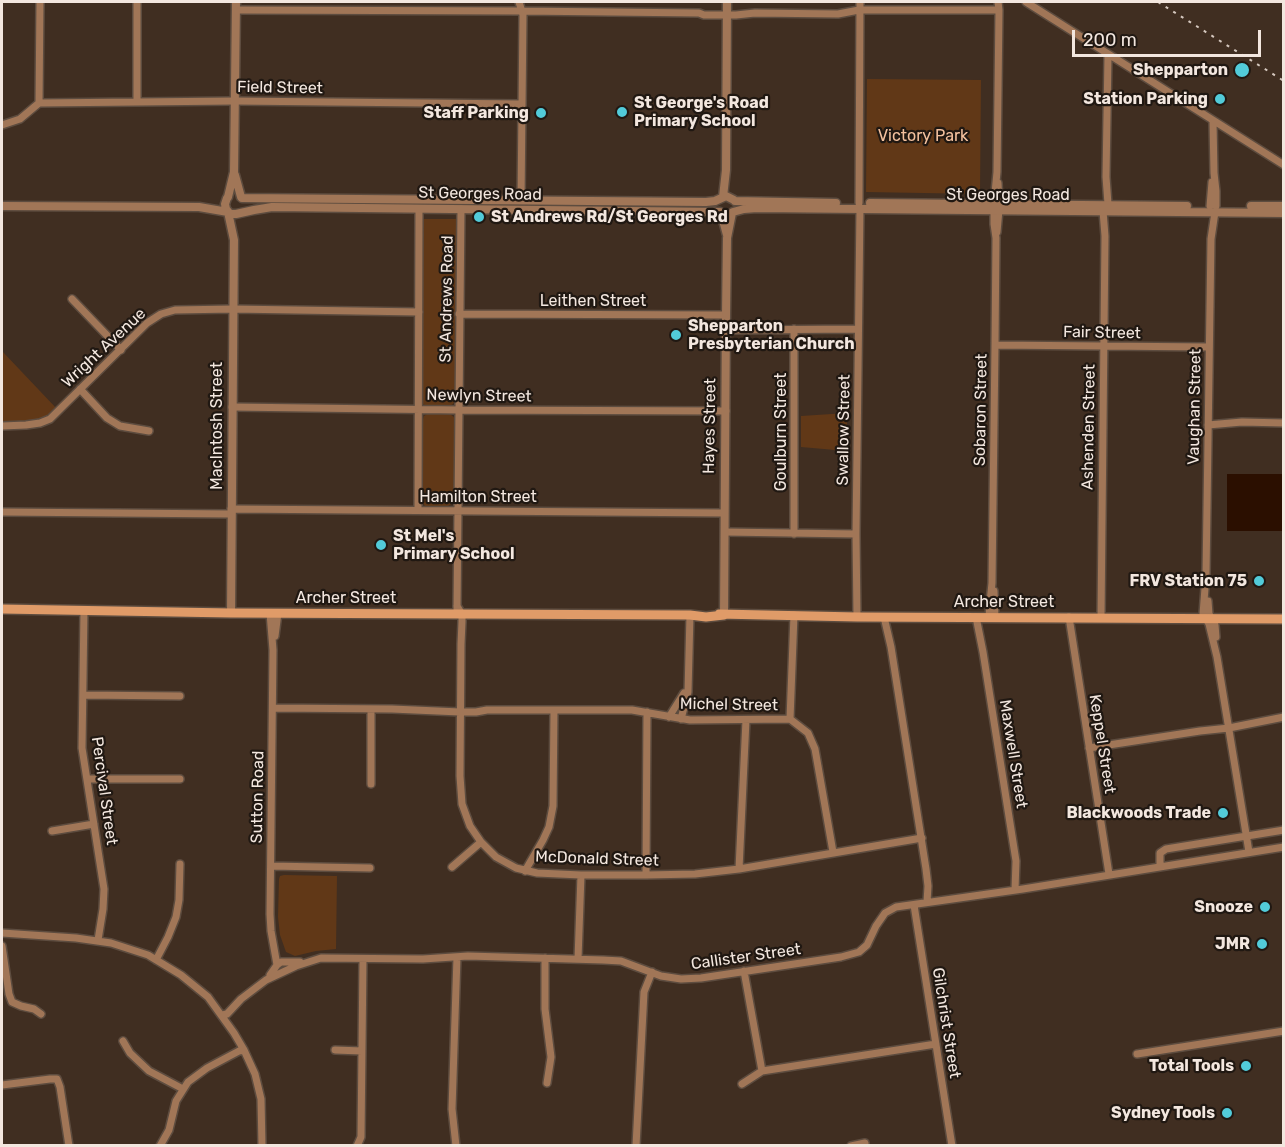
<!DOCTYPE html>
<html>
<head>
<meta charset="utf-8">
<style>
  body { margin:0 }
  #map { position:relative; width:1285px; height:1147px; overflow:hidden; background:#402e21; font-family:Rubik,sans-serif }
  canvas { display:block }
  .frame { position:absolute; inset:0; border:3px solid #f3e7df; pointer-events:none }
  .scale { position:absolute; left:1072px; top:30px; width:189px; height:27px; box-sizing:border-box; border:3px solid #f3e7df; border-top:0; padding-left:8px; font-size:18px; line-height:21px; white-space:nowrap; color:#f3e7df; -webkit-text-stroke:4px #201812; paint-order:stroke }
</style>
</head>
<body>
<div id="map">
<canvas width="1285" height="1147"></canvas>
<div class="frame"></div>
<div class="scale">200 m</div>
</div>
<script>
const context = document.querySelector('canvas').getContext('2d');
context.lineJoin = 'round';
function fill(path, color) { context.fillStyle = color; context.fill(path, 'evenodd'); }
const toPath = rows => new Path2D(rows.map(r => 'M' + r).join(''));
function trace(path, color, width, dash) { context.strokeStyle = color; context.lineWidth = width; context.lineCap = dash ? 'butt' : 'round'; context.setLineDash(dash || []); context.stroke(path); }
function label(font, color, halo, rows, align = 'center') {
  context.font = font + ' Rubik,sans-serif'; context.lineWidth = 4.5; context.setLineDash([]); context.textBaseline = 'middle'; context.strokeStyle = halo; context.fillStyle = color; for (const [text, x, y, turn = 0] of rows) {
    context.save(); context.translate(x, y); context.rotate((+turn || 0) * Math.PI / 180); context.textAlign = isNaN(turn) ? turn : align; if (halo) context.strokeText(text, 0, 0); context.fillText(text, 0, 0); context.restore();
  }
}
fill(toPath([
  [867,79,981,80,980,194,866,192],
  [423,219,457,219,457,221,456,399,453,404,450,406,426,406,422,403,422,222],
  [2,351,57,409,36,422,2,422],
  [847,413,847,451,801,447,801,416],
  [427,414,450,414,455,418,456,421,455,500,453,503,448,506,428,507,425,506,421,500,422,422,424,416],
  [284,875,337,876,336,949,316,951,295,956,286,952,280,935,278,917,279,879,280,876]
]), '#613817');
fill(toPath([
  [1227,474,1283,474,1283,531,1227,531]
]), '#2b0f00');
const minor = toPath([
  [519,2,523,15,521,200],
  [1026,2,1284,165],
  [236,10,522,11,699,13,704,15,736,15,755,13,838,14,859,10,999,10],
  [1108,55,1106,177,1108,204],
  [137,101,137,2],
  [39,103,235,101,522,104],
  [1213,122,1214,173,1216,191,1216,206],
  [2,125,20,119,39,103,40,2],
  [998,183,999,203],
  [859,203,860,2],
  [994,203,997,172,999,10,998,2],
  [1210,206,1212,182],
  [1215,212,1211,239,1206,575,1203,614,1209,624,1217,657,1249,852],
  [997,232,999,210],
  [72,299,121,350],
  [459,314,726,315],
  [794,329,794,534],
  [726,330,858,329],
  [995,345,1209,347],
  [80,389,107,418,120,426,149,431],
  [232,407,459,410,726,411],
  [1208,425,1242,422,1284,423],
  [2,426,26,425,40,423,50,419,147,323,161,314,175,310,233,309,419,312],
  [231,509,724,513],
  [418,510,419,209],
  [2,512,231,514],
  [725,532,856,534],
  [994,591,995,617],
  [1208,601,1209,614,1215,625,1216,637],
  [457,606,462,614,462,622,461,644,460,776,462,804,470,826,481,842,496,857,516,868,537,873,581,875,646,875,695,874,739,869,922,838],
  [457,609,461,209],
  [84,610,82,748,104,889,103,909,98,940],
  [270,613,273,650,270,914,271,931,277,965,270,975],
  [857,617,856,534,860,208],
  [884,617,891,647,926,869,928,886,927,902],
  [976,617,983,652,1016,861,1015,890],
  [989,617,990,602,992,583,995,345,996,238,994,224,994,210],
  [1069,617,1109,874],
  [1101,618,1105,236,1103,211],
  [275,636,278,613],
  [83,695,180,696],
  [273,708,392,709,460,712,476,712,487,710,632,710,690,720,790,719,808,733,815,749,833,852],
  [371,709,371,784],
  [669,717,684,693],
  [681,719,688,692,690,615],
  [790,719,794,615],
  [1089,748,1200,731,1229,728,1284,717],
  [87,779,180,779],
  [52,831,94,824],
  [271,866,370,868],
  [1160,866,1160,853,1166,849,1284,830],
  [452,867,481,842],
  [739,869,746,720],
  [525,871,543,840,549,827,553,806,554,710],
  [646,875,647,712],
  [914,905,952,1146],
  [2,933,76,938,111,943,148,955,181,975,208,997,234,1033,244,1050,255,1074,261,1099,262,1146],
  [2,946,9,994,12,1002,21,1006,34,1009,41,1014],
  [545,958,545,1009,551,1057,547,1083],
  [578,959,581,875],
  [156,960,168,937,176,917,179,900,180,864],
  [277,965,281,962,300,962],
  [744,971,762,1071],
  [222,1015,227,1014,241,999,266,980,296,966,321,958,423,959,468,956,603,960,621,961,661,976,681,979,701,978,841,957,859,952,867,945,876,926,885,913,896,907,1023,889,1284,847],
  [123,1041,130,1053,149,1071,183,1089],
  [335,1050,362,1051],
  [1137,1054,1284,1031],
  [742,1084,762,1071,936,1044],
  [2,1085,50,1079,57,1079,60,1087,69,1146],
  [160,1146,169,1130,176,1101,188,1082,207,1068,239,1051,244,1050],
  [357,1146,361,1137,363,959],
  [456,1146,452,1109,457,957],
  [636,1146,644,992,652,972],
  [851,1146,865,1143,865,1146]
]);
const tertiary = toPath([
  [235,175,241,197],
  [228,197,234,172,236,2],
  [723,197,726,170,727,2],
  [227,198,225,204,226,209,230,214,236,214,254,210,272,207,720,212],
  [242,198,706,202,715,201,726,196,734,200],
  [735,201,836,203],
  [870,203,1187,206],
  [2,206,199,207,228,212],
  [1251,206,1284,206],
  [228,212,234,240,231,613],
  [733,212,744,209,757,208,1284,213],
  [721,213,727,235],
  [724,615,726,315,727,238,732,213]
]);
const secondary = toPath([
  [2,609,231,613,690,615,706,617,724,615],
  [719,614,857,617,1284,619]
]);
trace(minor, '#5d4c3f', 10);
trace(tertiary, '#5d4c3f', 11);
trace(secondary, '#5d4c3f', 12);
trace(minor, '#a17657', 7);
trace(tertiary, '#a17657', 8);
trace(secondary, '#e09b68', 9);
trace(toPath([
  [1158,2,1284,81]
]), '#d5c8bf', 2, [3, 6]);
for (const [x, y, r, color] of [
  [1242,70,8,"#52cbd9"],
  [1220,99,6,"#52cbd9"],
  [622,112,6,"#52cbd9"],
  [541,113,6,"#52cbd9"],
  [479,217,6,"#52cbd9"],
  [676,335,6,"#52cbd9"],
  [381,545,6,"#52cbd9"],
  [1259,581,6,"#52cbd9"],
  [1223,813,6,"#52cbd9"],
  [1265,907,6,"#52cbd9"],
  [1262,944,6,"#52cbd9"],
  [1246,1066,6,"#52cbd9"],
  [1227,1113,6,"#52cbd9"]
]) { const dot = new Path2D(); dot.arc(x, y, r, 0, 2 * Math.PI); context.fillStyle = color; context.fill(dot); trace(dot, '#201812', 2); }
label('bold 16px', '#f3e7df', '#201812', [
  ["Shepparton",1228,70],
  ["Station Parking",1208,99],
  ["St George's Road",634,103,"left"],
  ["Primary School",634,121,"left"],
  ["Staff Parking",529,113],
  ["St Andrews Rd/St Georges Rd",491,217,"left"],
  ["Shepparton",688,326,"left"],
  ["Presbyterian Church",688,344,"left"],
  ["St Mel's",393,536,"left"],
  ["Primary School",393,554,"left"],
  ["FRV Station 75",1247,581],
  ["Blackwoods Trade",1211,813],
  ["Snooze",1253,907],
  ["JMR",1250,944],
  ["Total Tools",1234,1066],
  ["Sydney Tools",1215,1113]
], 'right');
label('16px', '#f3e7df', '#201812', [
  ["Field Street",280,88,1],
  ["St Georges Road",480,194,1],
  ["St Georges Road",1008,195],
  ["St Andrews Road",447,299,-89],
  ["Leithen Street",593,301],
  ["Fair Street",1102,333,1],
  ["Wright Avenue",104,348,-43],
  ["Newlyn Street",479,396,1],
  ["Vaughan Street",1195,407,-89],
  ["Sobaron Street",981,410,-89],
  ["MacIntosh Street",217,426,-90],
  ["Hayes Street",710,426,-89],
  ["Ashenden Street",1089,427,-89],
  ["Swallow Street",844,430,-89],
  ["Goulburn Street",781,432,-90],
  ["Hamilton Street",478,497],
  ["Archer Street",346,598],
  ["Archer Street",1004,602],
  ["Michel Street",729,705,1],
  ["Keppel Street",1102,744,81],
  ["Maxwell Street",1013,754,81],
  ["Percival Street",104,791,82],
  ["Sutton Road",258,797,-89],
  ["McDonald Street",597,859,2],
  ["Callister Street",746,957,-8],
  ["Gilchrist Street",946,1023,81]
]);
label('16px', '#f4c19e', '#201812', [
  ["Victory Park",923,136]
]);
</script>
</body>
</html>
